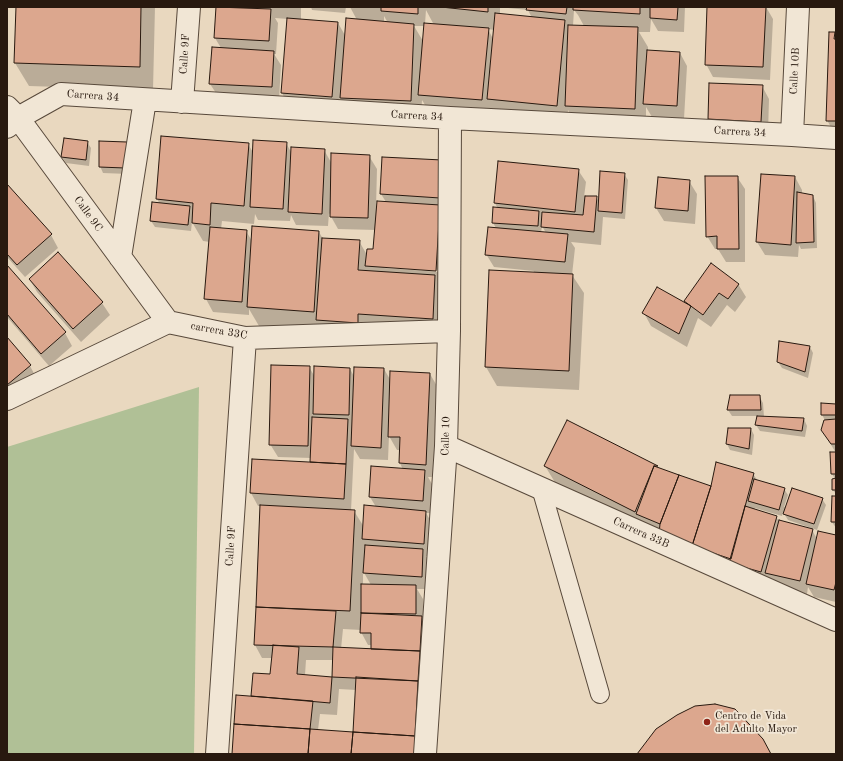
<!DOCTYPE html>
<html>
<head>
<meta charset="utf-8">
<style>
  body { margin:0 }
  #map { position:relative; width:843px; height:761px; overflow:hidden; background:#e9d8bf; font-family:"Old Standard TT",serif }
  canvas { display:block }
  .frame { position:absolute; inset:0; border:8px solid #28190f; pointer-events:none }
</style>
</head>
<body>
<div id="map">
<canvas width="843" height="761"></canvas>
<div class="frame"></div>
</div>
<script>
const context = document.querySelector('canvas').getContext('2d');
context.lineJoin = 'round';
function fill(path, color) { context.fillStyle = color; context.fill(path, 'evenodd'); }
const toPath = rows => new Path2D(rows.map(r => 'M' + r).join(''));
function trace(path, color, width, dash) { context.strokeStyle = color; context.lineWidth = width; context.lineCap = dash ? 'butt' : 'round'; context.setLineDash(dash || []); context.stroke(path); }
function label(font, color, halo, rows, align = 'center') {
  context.font = font + ' "Old Standard TT",serif'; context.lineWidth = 3.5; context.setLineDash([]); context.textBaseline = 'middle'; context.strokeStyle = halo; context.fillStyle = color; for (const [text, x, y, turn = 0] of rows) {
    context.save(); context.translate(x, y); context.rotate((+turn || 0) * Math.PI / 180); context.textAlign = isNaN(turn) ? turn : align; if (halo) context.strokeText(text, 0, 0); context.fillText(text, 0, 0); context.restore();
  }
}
fill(toPath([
  [199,387,194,754,7,754,7,447]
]), '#b0c096');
fill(toPath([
  [17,7,155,7,153,90,29,86,15,63],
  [217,7,301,7,301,20,338,23,346,37,357,20,350,7,500,7,500,15,532,18,528,10,508,8,507,7,685,7,684,32,658,31,651,19,650,32,639,32,648,47,648,51,680,53,687,66,684,119,652,117,646,107,646,127,577,125,568,110,567,124,499,118,493,108,492,119,430,113,422,100,421,119,351,116,340,97,339,110,289,106,282,93,288,19,275,18,278,23,276,54,274,54,281,65,279,100,218,96,210,84,221,48,215,38],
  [426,10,434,25,425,24],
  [574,10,578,15,584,26,573,26],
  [384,16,388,23,384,22],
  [414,26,425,26,423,41],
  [488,29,494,30,493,39],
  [311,7,346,7,345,13,312,10],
  [708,7,766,7,773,19,770,80,713,77,706,64],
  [834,33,836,37,836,133,834,133,827,120],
  [762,86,769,99,768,134,716,132,709,119],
  [87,142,91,148,89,166,66,163,62,157],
  [100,142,128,174,103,173,100,166],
  [286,143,291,152,324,150,332,164,369,156,377,169,376,208,386,202,381,194,441,161,443,337,259,326,249,309,249,315,213,312,206,299,210,242,203,241,192,222,191,231,155,227,151,221,160,204,157,199,248,144,254,154],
  [329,213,338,229,376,230,374,250,367,255,359,241,323,239,319,232,252,241,246,231,221,229,222,221,254,224,255,214,258,220,290,221,291,215,296,225,328,226],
  [384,266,441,270,441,272,384,268],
  [498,162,578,170,586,182,584,197,596,197,600,203,624,174,628,180,625,219,603,217,601,245,571,242,575,248,572,275,584,293,579,390,497,386,486,367,534,271,494,267,486,254,496,228,493,223,498,209,495,203],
  [542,226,546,233,541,233],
  [737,177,745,189,745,262,726,262,718,249,715,249,707,236],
  [795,177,802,190,802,194,813,196,816,203,817,248,801,249,799,245,798,257,765,255,757,242],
  [689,181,697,194,695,224,664,221,656,208],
  [7,185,51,235,58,248,25,277,7,257],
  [711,264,738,284,746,297,735,312,727,305,711,327,698,318,687,347,651,326,644,313,684,303],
  [7,266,65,333,72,346,49,366,7,317],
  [30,280,102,303,110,315,81,342,37,292],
  [7,339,30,366,37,379,7,404],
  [810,347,813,353,808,378,782,368,778,362],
  [309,367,315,377,350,369,355,378,384,369,391,381,430,374,437,386,433,477,428,477,432,484,430,513,426,513,433,525,431,556,426,556,430,563,428,589,417,589,423,599,423,618,429,630,423,754,233,754,252,697,254,674,271,675,273,658,262,658,255,645,261,506,258,506,251,493,253,460,311,463,311,458,278,457,270,444],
  [389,436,397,450,400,450,400,463,403,470,372,467,370,497,376,507,364,527,354,511,351,511,354,449,360,459,388,460],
  [363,571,371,585,363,585],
  [343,629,361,630,361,632,368,645,372,645,372,650,341,649],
  [306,660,334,660,333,678,305,675],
  [339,689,356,690,354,733,318,730,320,714,337,715],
  [759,396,763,403,764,417,804,419,807,426,805,437,760,431,756,425,758,416,732,416,728,410],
  [836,405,836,453,822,430,825,420,822,415],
  [567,421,657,466,658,468,712,488,753,474,758,481,784,489,788,495,784,507,822,499,826,505,817,530,788,520,783,512,782,516,755,508,754,510,776,517,779,521,812,530,817,539,836,536,836,602,814,597,808,587,807,594,774,585,770,578,768,584,556,484,545,466],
  [751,429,754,435,752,455,730,450,727,444],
  [836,453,836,494,833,490,836,480,832,474],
  [836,497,836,528,832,522]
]), '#0003');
const building = toPath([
  [16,7,141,7,140,67,14,63,16,7],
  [216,7,271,9,269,41,214,38,216,7],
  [381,7,418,7,418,14,381,11,381,7],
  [441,7,488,7,488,12,441,7],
  [527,7,567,7,566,14,526,10,527,7],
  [573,7,640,7,640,14,573,10,573,7],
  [650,7,678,7,677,20,650,18,650,7],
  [707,7,766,7,763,67,705,65,707,7],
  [495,13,565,20,557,106,487,99,495,13],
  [287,18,338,22,332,97,281,93,287,18],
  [346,18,414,24,411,101,340,98,346,18],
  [424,23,489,28,482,100,418,95,424,23],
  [568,25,638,27,635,109,565,106,568,25],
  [829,32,835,32,834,39,836,39,836,121,826,121,829,32],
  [212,47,274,51,272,87,209,84,212,47],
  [647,50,680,52,677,106,643,104,647,50],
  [709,83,763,85,761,122,708,119,709,83],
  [161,136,249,143,244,206,211,203,210,225,192,223,193,203,156,199,161,136],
  [64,138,88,141,86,160,61,157,64,138],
  [253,140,287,142,283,209,250,207,253,140],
  [99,141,127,142,125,168,99,167,99,141],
  [291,147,325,149,322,214,288,212,291,147],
  [331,153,370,155,368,218,330,217,331,153],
  [382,157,442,160,440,198,380,194,382,157],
  [498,161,579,169,575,212,494,203,498,161],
  [600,171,625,173,622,213,598,211,600,171],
  [761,174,795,176,791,245,756,242,761,174],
  [705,176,738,176,739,249,717,249,717,236,706,237,705,176],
  [658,177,690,180,688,211,655,208,658,177],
  [7,184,52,234,17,265,7,254,7,184],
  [797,192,813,195,814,242,796,243,797,192],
  [585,196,597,196,594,232,541,227,542,212,583,215,585,196],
  [377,201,440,205,436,271,365,266,367,249,373,249,377,201],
  [152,202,190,206,188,225,150,221,152,202],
  [493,207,539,211,538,226,492,223,493,207],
  [252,226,319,231,314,312,247,307,252,226],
  [210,227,247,230,242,302,204,299,210,227],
  [488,227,568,234,565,262,485,255,488,227],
  [322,238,360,240,358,270,435,275,433,319,358,314,358,323,316,320,322,238],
  [58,252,103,302,73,329,29,279,58,252],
  [711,263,739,284,728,299,719,293,703,315,684,301,711,263],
  [7,265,66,332,41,354,7,314,7,265],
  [489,270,573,274,569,371,485,367,489,270],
  [657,287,691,306,679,334,642,313,657,287],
  [7,337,31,365,7,385,7,337],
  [779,341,810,346,805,372,777,362,779,341],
  [271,365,310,366,308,446,269,445,271,365],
  [314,366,350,368,349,415,313,414,314,366],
  [354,367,384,368,381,448,351,446,354,367],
  [390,371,430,373,426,465,399,463,400,437,388,437,390,371],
  [730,395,760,395,761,410,727,410,730,395],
  [821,403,836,404,836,415,821,415,821,403],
  [757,416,804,418,802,431,755,425,757,416],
  [312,417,348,419,346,464,310,462,312,417],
  [836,419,836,444,831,444,821,430,824,420,836,419],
  [567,420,658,466,654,466,635,512,544,466,567,420],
  [728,428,751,428,749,449,726,444,728,428],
  [830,452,836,452,836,474,831,474,830,452],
  [252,459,346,464,344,499,250,493,252,459],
  [716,462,754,473,731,559,692,546,711,486,716,462],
  [371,466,425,470,423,501,369,497,371,466],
  [654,466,679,475,660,524,636,514,654,466],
  [679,475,711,486,692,546,659,534,660,524,679,475],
  [836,478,836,490,832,490,832,479,836,478],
  [754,479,785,488,779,510,748,501,754,479],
  [792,488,823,498,814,524,783,514,792,488],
  [832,496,836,496,836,522,831,522,832,496],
  [260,505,355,510,350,611,256,607,260,505],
  [364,505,426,511,424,544,362,539,364,505],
  [745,506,777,516,761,572,729,563,745,506],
  [779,520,813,529,800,581,765,573,779,520],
  [818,531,836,535,836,582,834,590,806,584,818,531],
  [365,545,423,549,422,577,363,573,365,545],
  [361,584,416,585,416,614,361,613,361,584],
  [256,607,336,611,333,647,254,645,256,607],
  [361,613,422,616,420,651,371,649,371,633,360,633,361,613],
  [273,645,299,647,297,674,332,677,330,703,251,696,253,673,270,674,273,645],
  [333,647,420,651,418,681,332,677,333,647],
  [356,677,418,681,415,736,353,732,356,677],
  [236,695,313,701,310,729,234,724,236,695],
  [715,704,735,709,763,739,771,754,637,754,656,729,677,715,695,706,715,704],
  [234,724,310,729,308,754,232,754,234,724],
  [310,729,353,732,351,754,308,754,310,729],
  [353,732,415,736,415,754,351,754,353,732]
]);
fill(building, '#dca78e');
trace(building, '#28190f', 1);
const service = toPath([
  [541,488,600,694]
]);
const minor = toPath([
  [182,102,189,7],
  [7,107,18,118,168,322],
  [7,127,18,118,61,94,450,118,792,135,836,138],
  [792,135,798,7],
  [120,257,145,100],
  [7,399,168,322,245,338,449,331],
  [446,446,836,620],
  [217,754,245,338],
  [425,754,446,446,449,331,450,118]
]);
trace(service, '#58493b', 20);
trace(minor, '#58493b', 24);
trace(service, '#f1e6d5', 18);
trace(minor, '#f1e6d5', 22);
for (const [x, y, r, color] of [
  [707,722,4,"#8f2418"]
]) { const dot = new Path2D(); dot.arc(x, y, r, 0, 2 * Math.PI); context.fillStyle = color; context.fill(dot); trace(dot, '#f1e6d5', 1.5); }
label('11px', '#28190f', '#f1e6d5', [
  ["Calle 9F",185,54,-86],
  ["Calle 10B",795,71,-87],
  ["Carrera 34",93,96,4],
  ["Carrera 34",417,116,3],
  ["Carrera 34",740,132,3],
  ["Calle 9C",88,214,54],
  ["carrera 33C",219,331,10],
  ["Calle 10",446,436,-88],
  ["Carrera 33B",641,533,24],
  ["Calle 9F",231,546,-86]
]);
label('11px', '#28190f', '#f1e6d5', [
  ["Centro de Vida",715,716],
  ["del Adulto Mayor",715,729]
], 'left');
</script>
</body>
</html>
